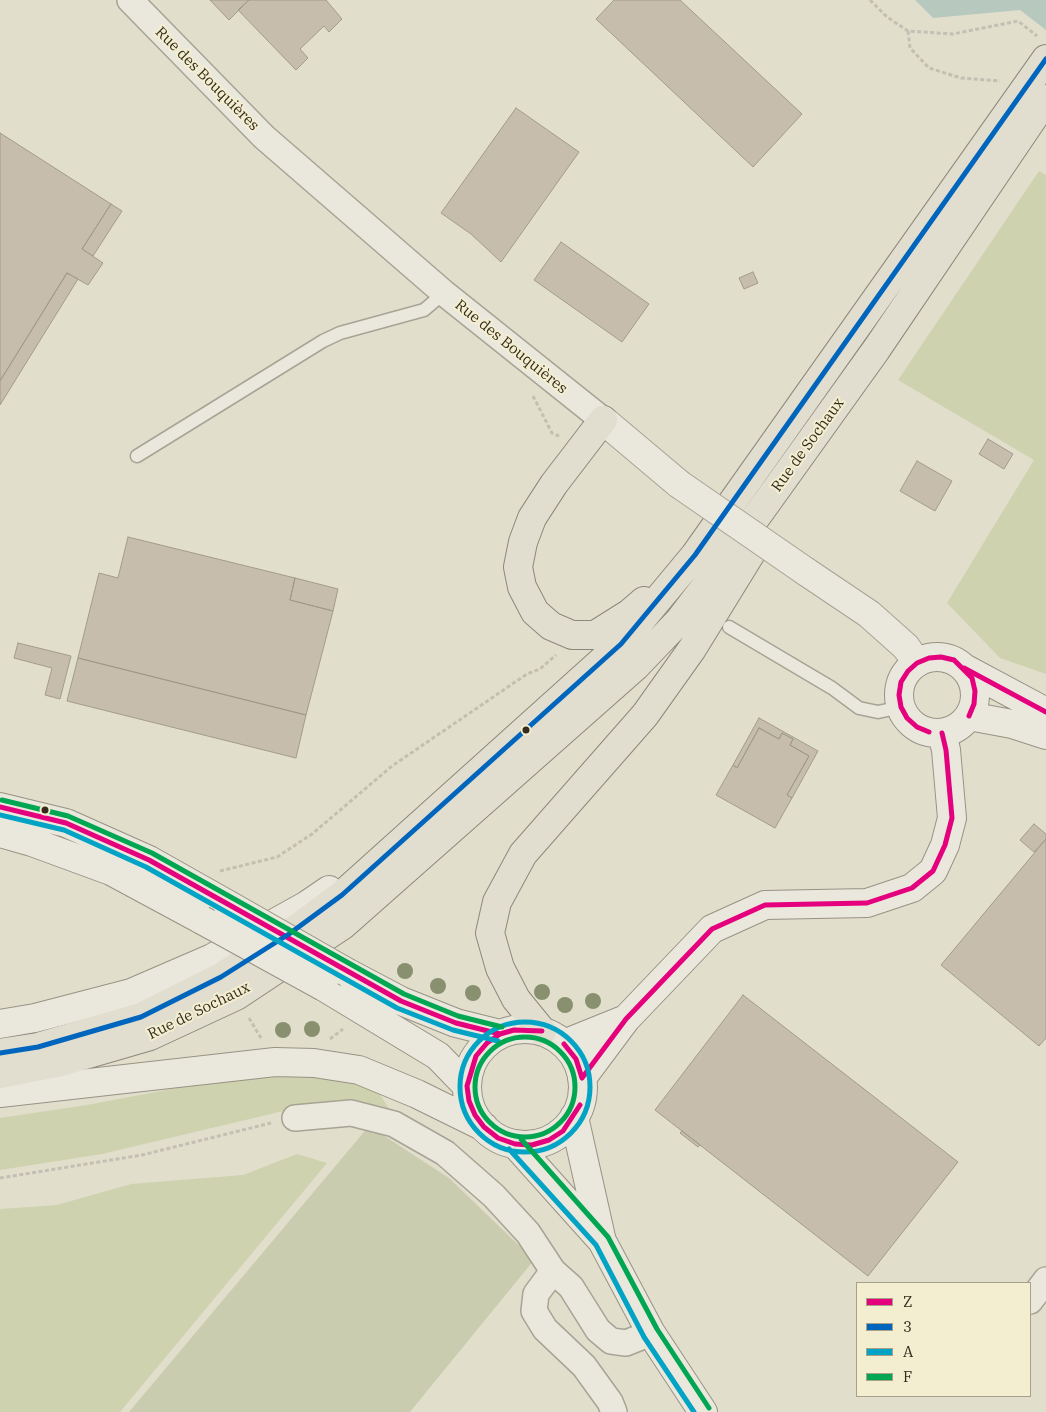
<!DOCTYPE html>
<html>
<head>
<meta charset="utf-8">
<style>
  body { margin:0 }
  #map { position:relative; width:1046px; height:1412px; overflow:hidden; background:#e2decc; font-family:"IBM Plex Serif",serif }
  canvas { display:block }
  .legend { position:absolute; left:856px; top:1282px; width:175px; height:115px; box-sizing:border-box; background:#f4eed1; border:1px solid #a8a089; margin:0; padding:6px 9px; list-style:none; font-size:15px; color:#352c1d }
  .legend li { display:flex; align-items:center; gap:10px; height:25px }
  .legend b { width:25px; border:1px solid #a8a089 }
</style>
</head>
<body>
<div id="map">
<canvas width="1046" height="1412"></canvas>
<ul class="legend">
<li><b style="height:6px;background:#e5007d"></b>Z</li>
<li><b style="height:6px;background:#0065bd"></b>3</li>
<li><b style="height:6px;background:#03a3c5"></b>A</li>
<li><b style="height:6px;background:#00a651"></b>F</li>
</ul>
</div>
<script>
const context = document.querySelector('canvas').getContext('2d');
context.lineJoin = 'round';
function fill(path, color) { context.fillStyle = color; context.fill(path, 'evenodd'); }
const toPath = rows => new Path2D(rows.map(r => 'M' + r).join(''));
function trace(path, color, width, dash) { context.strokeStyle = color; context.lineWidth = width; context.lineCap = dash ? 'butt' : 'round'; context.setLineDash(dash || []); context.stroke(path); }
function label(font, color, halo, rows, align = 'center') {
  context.font = font + ' "IBM Plex Serif",serif'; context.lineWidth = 4; context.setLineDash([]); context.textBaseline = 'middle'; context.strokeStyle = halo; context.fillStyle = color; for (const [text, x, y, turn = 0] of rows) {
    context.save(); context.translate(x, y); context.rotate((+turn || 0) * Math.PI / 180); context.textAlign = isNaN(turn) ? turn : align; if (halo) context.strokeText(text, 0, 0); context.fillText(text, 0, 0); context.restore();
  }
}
fill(toPath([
  [1039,171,1046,175,1046,674,1000,658,947,603,1034,460,898,380],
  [282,1068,338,1077,378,1091,394,1117,296,1108,102,1154,0,1170,0,1118,87,1105],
  [297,1154,327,1163,120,1412,0,1412,0,1209,57,1205,131,1184,243,1175]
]), '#ced2ae');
fill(toPath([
  [369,1126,449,1178,534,1260,410,1412,129,1412]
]), '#c9ccae');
fill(toPath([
  [915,0,1046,0,1046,30,1020,10,933,18]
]), '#b7c8bf');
const building = toPath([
  [210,0,249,0,229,20,210,0],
  [249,0,326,0,342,19,329,32,324,26,300,49,308,58,296,70,238,10,249,0],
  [614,0,680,0,802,114,753,167,596,19,614,0],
  [516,108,579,152,501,262,471,234,441,213,516,108],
  [0,133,111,204,82,249,103,263,88,285,67,273,0,381,0,133],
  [111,204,122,211,93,256,82,249,111,204],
  [561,242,649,304,622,342,534,280,561,242],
  [753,272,758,283,744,289,739,278,753,272],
  [67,273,78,279,0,405,0,381,67,273],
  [988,439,1013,454,1004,469,979,454,988,439],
  [917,461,952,481,935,511,900,491,917,461],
  [128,537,295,578,290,600,333,611,306,715,78,658,99,573,118,578,128,537],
  [295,578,338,589,333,611,290,600,295,578],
  [18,643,71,656,60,699,45,695,52,668,14,658,18,643],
  [78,658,306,715,296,758,67,701,78,658],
  [759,718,818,751,792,798,787,795,809,756,790,745,793,739,782,733,779,739,759,728,737,768,733,765,759,718],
  [759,728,779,739,782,733,793,739,790,745,809,756,787,795,792,798,775,828,716,795,733,765,737,768,759,728],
  [1034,824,1046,834,1046,839,1034,852,1020,840,1034,824],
  [1046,839,1046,1038,1039,1046,941,965,1046,839],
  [743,995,958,1162,868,1276,655,1110,743,995],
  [682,1131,700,1145,698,1147,680,1133,682,1131]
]);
fill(building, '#c6bdad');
trace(building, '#a29a8b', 1);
const service = toPath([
  [137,456,323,341,340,333,424,310,444,293],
  [729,627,832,688,859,708,878,712,901,707]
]);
const minor = toPath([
  [130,0,264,137,444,293,603,420],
  [295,1118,351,1113,394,1124,445,1153,494,1196,528,1233,553,1271],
  [1030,1301,1046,1280],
  [614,1412,610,1402,584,1366,545,1329,534,1311,536,1294,553,1271,571,1287,598,1330,611,1341,626,1343,651,1333]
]);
const tertiary = toPath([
  [603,420,679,484],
  [805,571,869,614,906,647,917,663]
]);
const secondary = toPath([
  '899 695a38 38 0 1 1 76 0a38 38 0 1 1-76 0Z',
  [964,668,1046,712],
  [969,716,1012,724,1046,735],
  [0,807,66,823,149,860,227,904],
  [0,833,32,842,111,871,202,920],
  [348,973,401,1001,456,1023,500,1034],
  [324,987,438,1056,467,1086],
  [0,1024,35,1018,131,993,212,958,307,905,329,890],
  '467 1087a58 58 0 1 1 116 0a58 58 0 1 1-116 0Z',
  [564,1044,626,1019],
  [582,1078,626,1019,712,929,765,905,867,903,912,888,933,871,945,845,952,818,946,750,942,733],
  [0,1093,275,1062,314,1063,359,1070,417,1094,484,1127],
  [574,1117,601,1237],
  [515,1144,602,1241,651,1333,703,1412]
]);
const primary = toPath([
  [603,420,554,484,532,518,523,542,518,567,522,587,535,612,551,626,572,635,595,635,630,613,644,601],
  [542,1031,516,999,500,968,490,933,497,902,523,854,645,715,692,649,753,550],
  [0,1053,38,1047,141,1017,221,977,289,934,342,895,621,644,695,555,1046,59],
  [0,1074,57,1063,150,1036,236,996,343,925,636,666,679,621,724,562,876,350,1046,99]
]);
trace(service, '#a7a395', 15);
trace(minor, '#a7a395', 28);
trace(tertiary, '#a7a395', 30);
trace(secondary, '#979284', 30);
trace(primary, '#8d887c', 30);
trace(toPath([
  [870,0,887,17,908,31,953,34,1018,21,1037,36],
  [908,31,910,48,929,68,961,78,1000,81],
  [533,396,552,433,559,436],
  [220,871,277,857,312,834,392,766,527,674,540,669,556,655],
  [249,1018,261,1038],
  [330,1039,343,1029],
  [0,1178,142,1155,271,1123]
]), '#c3bfb3', 3, [4, 2.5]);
trace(service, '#eae8dc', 12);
trace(minor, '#eae8dc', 25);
trace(tertiary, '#eae8dc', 28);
trace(secondary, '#eae8dc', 28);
trace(primary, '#e1decf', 28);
const tertiaryBridge = toPath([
  [679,484,805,571]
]);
const secondaryBridge = toPath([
  [227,904,348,973],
  [202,920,324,987]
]);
trace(tertiaryBridge, '#a7a395', 30, []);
trace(secondaryBridge, '#979284', 30, []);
trace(tertiaryBridge, '#eae8dc', 28);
trace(secondaryBridge, '#eae8dc', 28);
trace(toPath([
  [964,668,1046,712],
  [929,732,917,727,907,718,901,707,899,695,901,682,908,671,917,663,929,658,941,657,954,660,972,678,975,691,974,704,969,716],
  [0,807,66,823,149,860,401,1001,456,1023,500,1034],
  [542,1031,514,1030,500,1034,487,1043,476,1056,467,1086,469,1101,475,1115,484,1127,498,1138,515,1144,532,1145,549,1140,563,1131,580,1105],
  [564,1044,576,1059,582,1078],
  [582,1078,626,1019,712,929,765,905,867,903,912,888,933,871,945,845,952,818,946,750,942,733]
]), '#e5007d', 5);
trace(toPath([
  [0,1053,38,1047,141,1017,221,977,289,934,342,895,621,644,695,555,1046,59]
]), '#0065bd', 5);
trace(toPath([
  [0,815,64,830,146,867,397,1008,453,1030,498,1041],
  '460 1087a65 65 0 1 1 130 0a65 65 0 1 1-130 0Z',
  [509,1149,596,1245,644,1337,694,1412]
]), '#03a3c5', 5);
trace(toPath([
  [2,800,68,816,152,853,404,994,458,1016,502,1027],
  '475 1087a50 50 0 1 1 100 0a50 50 0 1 1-100 0Z',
  [521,1139,608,1237,657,1329,709,1408]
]), '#00a651', 5);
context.fillStyle = '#899070';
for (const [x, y] of [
  [405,971],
  [438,986],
  [542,992],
  [473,993],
  [593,1001],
  [565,1005],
  [312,1029],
  [283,1030]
]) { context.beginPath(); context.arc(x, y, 8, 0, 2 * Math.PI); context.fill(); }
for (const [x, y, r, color] of [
  [526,730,4.5,"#352c1d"],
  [45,810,4.5,"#352c1d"]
]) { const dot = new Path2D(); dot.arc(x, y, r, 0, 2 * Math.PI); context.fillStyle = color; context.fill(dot); trace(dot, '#f4eed1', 2); }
label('15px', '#352c1d', '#f4eed1', [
  ["Rue des Bouquières",207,79,45],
  ["Rue des Bouquières",511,347,39],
  ["Rue de Sochaux",808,445,-54],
  ["Rue de Sochaux",199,1011,-26]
]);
</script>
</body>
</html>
